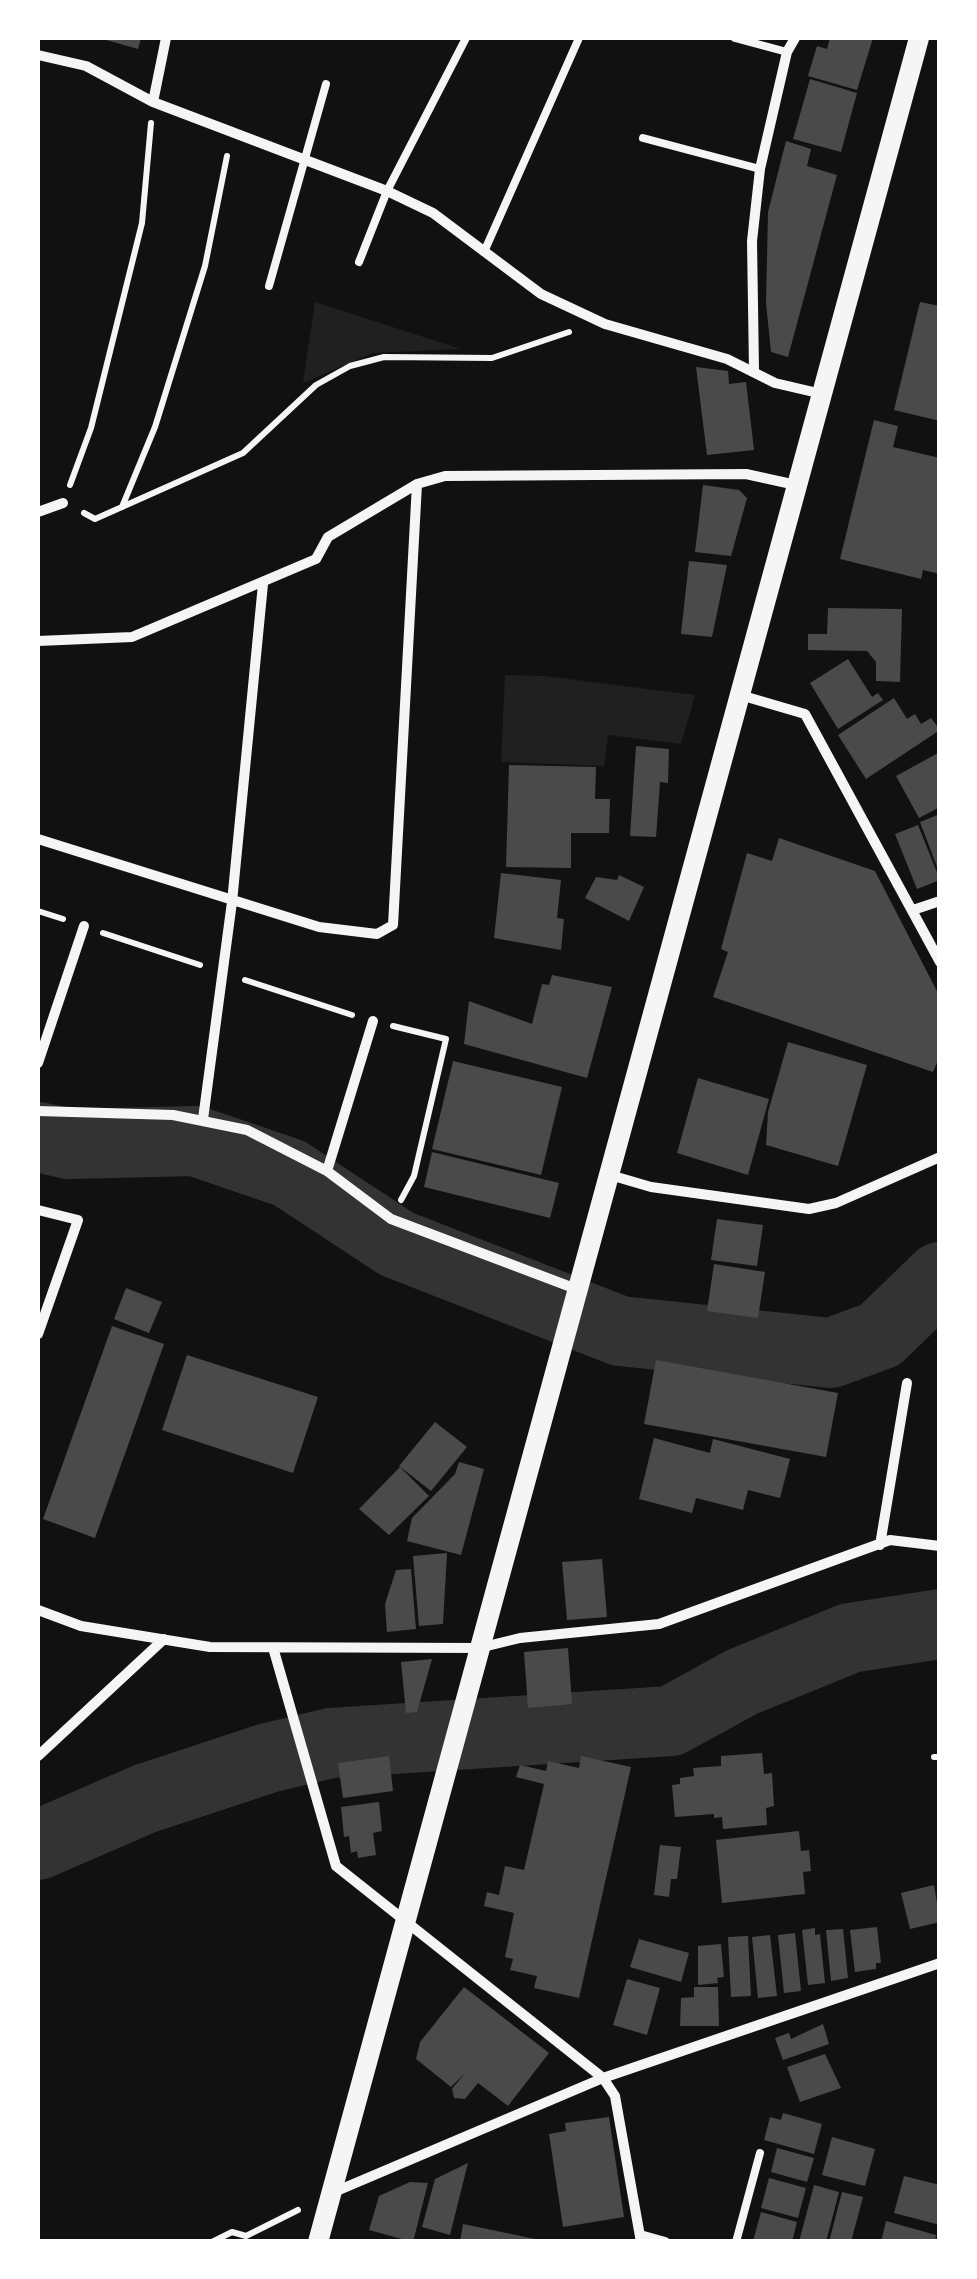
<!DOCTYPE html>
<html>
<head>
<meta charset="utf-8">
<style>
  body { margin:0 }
  #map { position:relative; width:977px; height:2279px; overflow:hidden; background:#111; font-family:"Space Grotesk",sans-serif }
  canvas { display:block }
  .frame { position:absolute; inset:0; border:40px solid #fff; pointer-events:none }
</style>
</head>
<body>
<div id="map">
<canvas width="977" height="2279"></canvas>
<div class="frame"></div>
</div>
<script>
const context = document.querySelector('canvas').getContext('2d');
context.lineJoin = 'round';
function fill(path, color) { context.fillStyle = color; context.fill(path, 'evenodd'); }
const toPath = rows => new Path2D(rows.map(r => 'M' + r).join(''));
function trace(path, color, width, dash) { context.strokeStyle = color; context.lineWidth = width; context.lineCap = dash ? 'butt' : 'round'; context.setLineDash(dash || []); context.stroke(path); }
fill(toPath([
  [315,302,461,349,373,353,303,383],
  [505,675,545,676,695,695,681,744,608,735,604,766,501,762]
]), '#202020');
trace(toPath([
  [38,1137,69,1144,195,1141,289,1173,397,1244,620,1331,831,1353,880,1335,940,1277],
  [38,1845,144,1799,268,1758,331,1743,671,1721,742,1682,850,1638,940,1624]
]), '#333', 70);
fill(toPath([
  [99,38,141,38,138,49],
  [830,38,873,38,857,90,808,76,817,46,827,49],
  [810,79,857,93,841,152,793,139],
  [786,141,811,149,807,166,837,175,788,357,771,352,766,303,768,212],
  [920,302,940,306,940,421,894,410],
  [696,367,728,371,729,384,746,382,754,450,707,455],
  [874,420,898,426,893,447,940,458,940,574,923,570,921,579,840,559],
  [703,485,739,490,747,498,731,556,695,552],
  [689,561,727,565,712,637,681,634],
  [828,608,902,609,900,682,876,681,876,662,867,651,808,650,808,634,827,634],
  [848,659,872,697,878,693,883,700,838,729,810,683],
  [894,698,907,719,915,714,921,724,931,718,940,730,866,779,838,735],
  [636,746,669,749,668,783,660,782,656,837,630,836],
  [940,752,940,807,919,818,896,776],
  [509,765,596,767,595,799,610,799,609,833,571,833,571,868,506,867],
  [940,814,940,872,939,872,920,822],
  [918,825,940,880,917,889,895,834],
  [779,838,875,871,940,997,940,1055,933,1072,713,997,728,952,721,949,747,853,772,861],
  [501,873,561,880,557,918,564,919,561,950,494,938],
  [619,875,644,887,629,921,585,898,596,877,617,880],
  [552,975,612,987,587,1078,464,1044,469,1001,532,1024,542,984,549,985],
  [788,1042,867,1065,838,1166,766,1145,768,1112],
  [453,1061,562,1087,541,1175,432,1149],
  [698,1078,769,1099,748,1175,677,1153],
  [432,1152,559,1183,550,1218,424,1187],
  [717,1219,763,1225,757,1266,711,1260],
  [714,1264,765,1272,758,1318,707,1311],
  [126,1288,162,1302,149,1333,114,1319],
  [112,1326,164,1344,95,1538,43,1519],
  [187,1355,318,1397,293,1473,162,1430],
  [656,1360,838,1393,826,1457,644,1424],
  [435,1422,467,1447,431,1491,399,1466],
  [654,1438,710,1453,713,1439,790,1459,780,1498,748,1490,743,1510,696,1498,692,1513,639,1499],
  [459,1462,484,1469,461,1555,407,1541,412,1518,455,1474],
  [400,1467,429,1496,389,1535,359,1509],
  [447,1553,443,1624,419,1626,413,1556],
  [602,1559,607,1617,567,1620,562,1562],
  [411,1569,416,1629,387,1632,385,1604,396,1570],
  [568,1648,572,1704,528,1708,524,1652],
  [432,1659,417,1712,406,1713,401,1662],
  [762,1753,764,1774,772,1773,774,1806,766,1808,767,1825,723,1829,722,1817,714,1818,714,1814,675,1817,672,1785,680,1784,680,1778,694,1776,693,1768,721,1766,721,1756],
  [389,1756,393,1791,343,1798,338,1763],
  [581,1756,631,1767,579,1998,534,1988,537,1976,510,1970,513,1959,505,1957,514,1913,484,1906,487,1892,499,1895,505,1866,524,1870,544,1784,516,1777,520,1765,546,1771,548,1761,579,1768],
  [379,1802,382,1831,373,1833,376,1855,358,1858,357,1851,351,1853,349,1836,344,1837,341,1807],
  [799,1831,801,1851,809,1850,811,1871,803,1872,805,1894,722,1903,716,1840],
  [660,1845,681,1847,677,1879,671,1879,669,1897,654,1895],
  [934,1885,940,1922,910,1929,901,1893],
  [877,1927,881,1963,876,1963,876,1969,855,1972,850,1930],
  [815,1928,815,1935,820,1934,825,1983,808,1985,802,1930],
  [843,1929,848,1978,831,1981,826,1930],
  [795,1933,801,1991,784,1993,778,1935],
  [770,1935,777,1996,758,1998,752,1937],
  [748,1936,751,1996,731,1997,728,1937],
  [639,1939,689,1953,681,1982,630,1967],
  [721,1944,724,1977,717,1978,718,1983,698,1985,698,1946],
  [627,1979,660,1988,647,2035,613,2025],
  [464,1987,549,2053,508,2106,478,2083,465,2099,454,2098,452,2089,465,2073,451,2087,416,2059,420,2042],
  [694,1987,718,1987,719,2026,680,2026,681,1998,694,1997],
  [823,2024,829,2044,783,2060,775,2038,789,2033,791,2039],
  [825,2054,841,2088,800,2102,787,2067],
  [783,2113,822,2124,814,2154,764,2140,770,2117,781,2120],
  [609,2117,624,2217,563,2227,549,2134,566,2131,565,2123],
  [832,2137,875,2149,865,2186,822,2175],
  [777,2148,814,2158,807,2182,771,2172],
  [468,2163,450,2235,422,2227,435,2179],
  [904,2176,940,2185,940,2225,894,2213],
  [769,2178,806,2188,798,2218,761,2208],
  [410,2182,428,2183,413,2242,369,2230,379,2196],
  [814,2185,839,2192,826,2242,799,2242],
  [842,2192,863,2197,851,2242,829,2242],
  [761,2212,797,2222,792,2242,753,2241],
  [886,2221,936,2235,935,2242,881,2242],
  [463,2224,540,2240,539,2242,460,2242]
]), '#4a4a4a');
trace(toPath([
  [70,485,91,428,142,223,151,123],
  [122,507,155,427,205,266,227,156],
  [84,513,95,519,243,453,316,385,350,366,384,357,492,358,569,332],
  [38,911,63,919],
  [103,933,200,965],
  [245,980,352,1015],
  [393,1026,446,1039,414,1176,401,1200],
  [934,1757,940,1757],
  [212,2242,232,2232,246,2236,298,2210]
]), '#f5f5f5', 6);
trace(toPath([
  [735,38,787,52],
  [643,138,760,169],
  [484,252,579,38],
  [359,262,387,191,466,38],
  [269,286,326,84],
  [736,2242,760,2153]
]), '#f5f5f5', 8);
trace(toPath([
  [38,55,86,66,153,102,387,191,433,213,541,294,605,324,727,359,775,383,822,394],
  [153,102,166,38],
  [754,370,752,241,760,169,787,52,795,38],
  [38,512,63,503],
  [38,641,132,637,316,559,328,537,417,484,445,476,746,474,796,485],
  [740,695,805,714,940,962],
  [38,839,319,927,377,934,393,925,417,484],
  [913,910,940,901],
  [38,1063,84,926],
  [38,1111,173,1115,247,1130,327,1171,391,1219,579,1290],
  [203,1119,232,902,263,584],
  [327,1171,373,1021],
  [610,1175,651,1187,809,1209,836,1203,940,1157],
  [38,1210,78,1220,38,1334],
  [880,1545,907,1383],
  [38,1610,81,1626,210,1647,479,1648,520,1638,659,1624,890,1540,940,1546],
  [274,1651,336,1866,603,2078,615,2096,641,2242],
  [38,1756,164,1639],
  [332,2193,603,2078,940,1963],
  [640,2235,665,2242]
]), '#f5f5f5', 10);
trace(toPath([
  [318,2242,919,38]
]), '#f5f5f5', 20);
</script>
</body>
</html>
